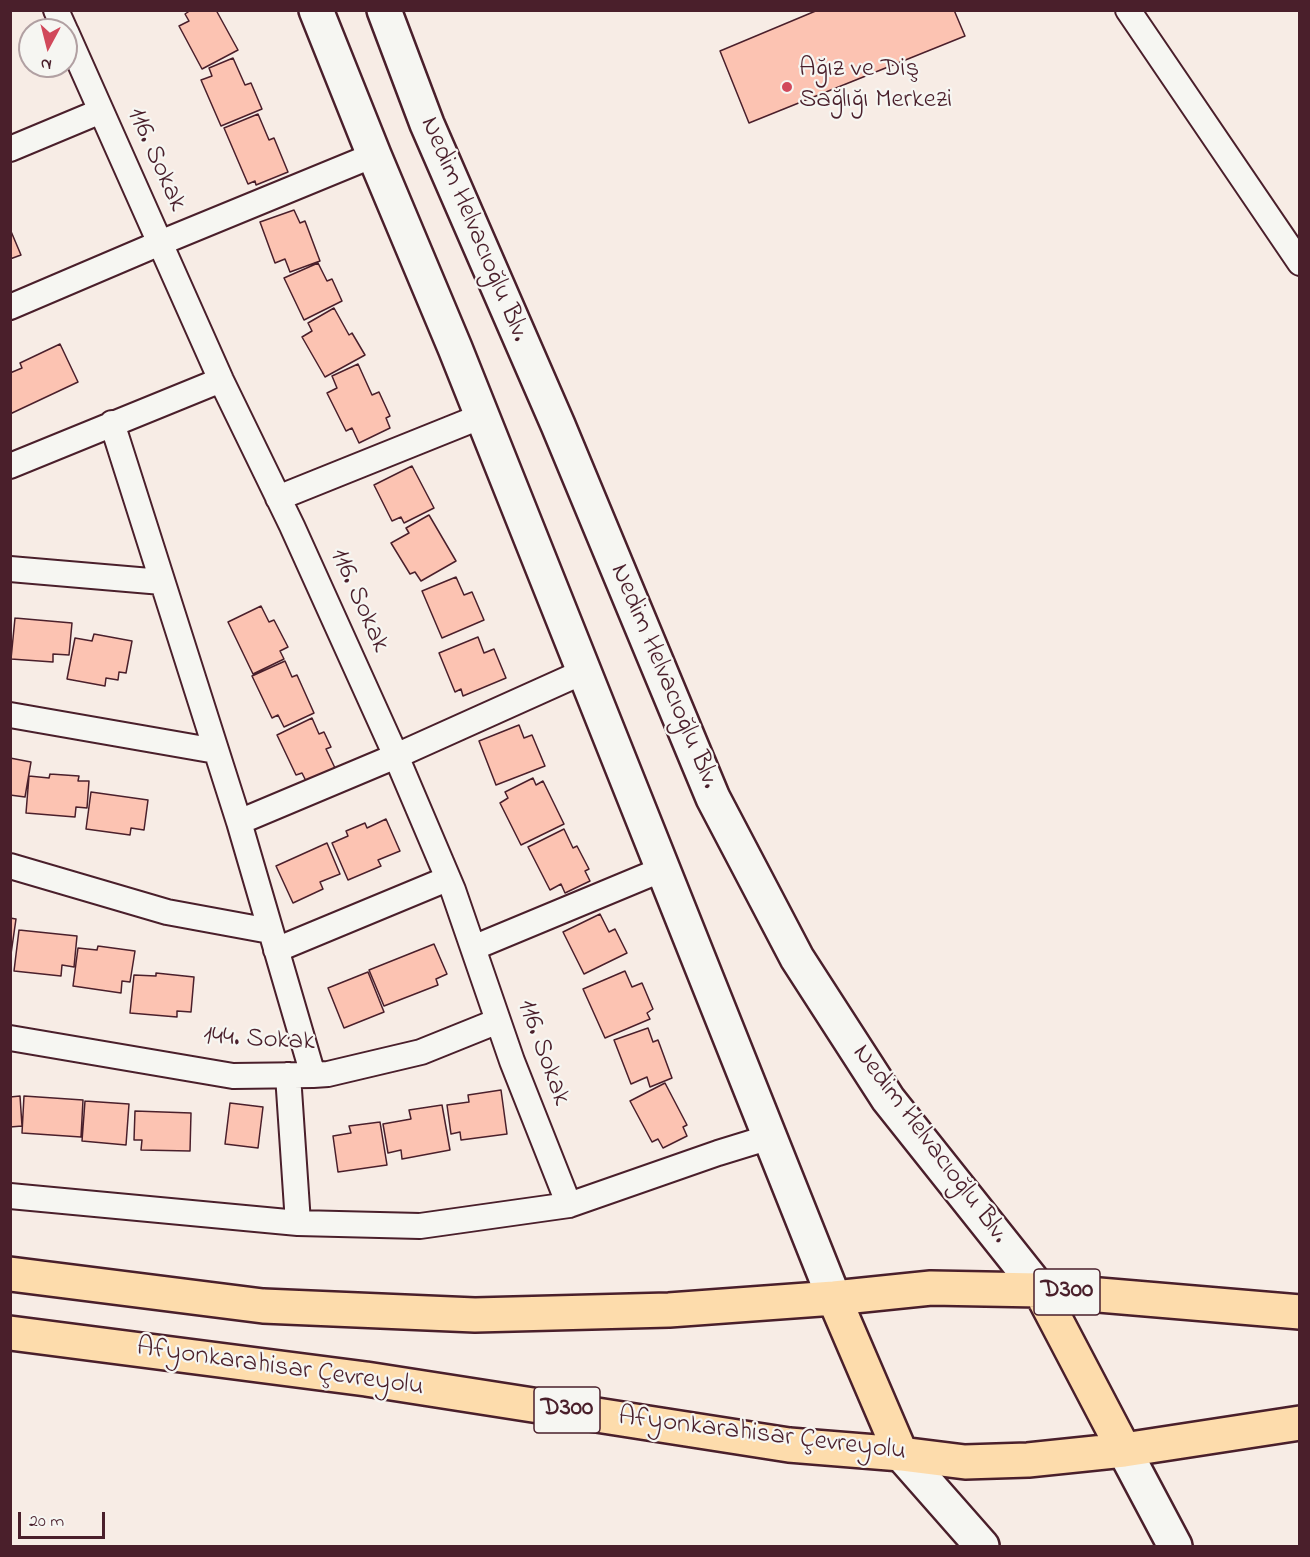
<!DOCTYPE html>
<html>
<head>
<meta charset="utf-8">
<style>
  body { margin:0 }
  #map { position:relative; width:1310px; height:1557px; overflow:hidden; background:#f7ece5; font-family:"Indie Flower",sans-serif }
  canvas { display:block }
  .frame { position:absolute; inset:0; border:12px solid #4a1f2b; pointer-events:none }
  .north { position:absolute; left:18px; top:18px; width:60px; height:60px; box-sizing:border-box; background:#f6f6f2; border:2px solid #b1a0a2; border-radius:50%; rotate:187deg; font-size:16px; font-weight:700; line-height:24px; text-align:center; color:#4a1f2b }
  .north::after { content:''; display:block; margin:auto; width:21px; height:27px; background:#d1495b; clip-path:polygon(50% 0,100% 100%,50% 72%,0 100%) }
  .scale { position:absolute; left:18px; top:1512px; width:87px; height:27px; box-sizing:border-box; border:3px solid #4a1f2b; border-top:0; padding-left:8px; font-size:18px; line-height:21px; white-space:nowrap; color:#4a1f2b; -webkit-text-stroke:4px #f6f6f2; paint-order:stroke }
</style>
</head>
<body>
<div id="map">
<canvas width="1310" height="1557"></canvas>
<div class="frame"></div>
<div class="north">N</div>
<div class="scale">20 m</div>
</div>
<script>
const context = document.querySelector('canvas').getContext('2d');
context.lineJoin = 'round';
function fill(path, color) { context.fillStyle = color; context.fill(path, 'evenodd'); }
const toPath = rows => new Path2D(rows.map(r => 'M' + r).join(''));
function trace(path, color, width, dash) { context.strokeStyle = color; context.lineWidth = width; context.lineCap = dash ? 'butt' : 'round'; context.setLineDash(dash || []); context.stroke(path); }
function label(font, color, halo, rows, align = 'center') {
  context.font = font + ' "Indie Flower",sans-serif'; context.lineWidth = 4.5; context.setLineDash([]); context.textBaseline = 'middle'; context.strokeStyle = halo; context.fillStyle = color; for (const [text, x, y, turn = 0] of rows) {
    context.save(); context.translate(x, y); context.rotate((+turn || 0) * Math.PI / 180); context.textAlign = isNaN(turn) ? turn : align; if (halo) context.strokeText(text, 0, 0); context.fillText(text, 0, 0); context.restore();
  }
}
const building = toPath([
  [191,10,216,10,238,50,202,69,179,26,189,21,185,14,191,10],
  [818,10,954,10,965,36,749,123,720,51,818,10],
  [233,58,245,85,251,83,262,109,221,126,201,80,212,76,209,68,233,58],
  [258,114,269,140,274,138,288,172,256,185,255,181,248,184,224,128,258,114],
  [294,210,300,223,305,221,320,261,290,272,285,259,275,263,260,222,294,210],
  [10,229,21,255,10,259,10,229],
  [318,263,327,281,332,279,342,301,304,320,284,278,318,263],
  [334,308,349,335,352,333,365,355,325,377,302,337,312,331,308,323,334,308],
  [60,344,78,382,10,414,10,373,22,368,20,363,60,344],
  [358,364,372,395,379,392,390,416,386,418,390,428,359,443,352,428,346,431,327,393,337,388,332,376,358,364],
  [412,466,434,508,404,523,401,517,392,521,374,485,412,466],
  [429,515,456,561,421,581,415,572,410,574,391,543,409,533,406,528,429,515],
  [456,577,464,595,472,592,484,620,442,638,422,591,456,577],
  [261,606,269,622,274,620,288,647,280,651,284,659,253,674,228,622,261,606],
  [15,618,72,623,69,655,53,654,53,662,11,659,15,618],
  [94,634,132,641,126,673,119,672,118,680,106,678,105,686,67,679,75,638,92,641,94,634],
  [478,637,484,653,494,649,506,678,463,696,461,689,455,692,439,653,478,637],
  [285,661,292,677,297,675,314,713,284,727,278,715,272,718,252,676,285,661],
  [312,718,319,734,324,732,331,747,326,749,335,768,306,781,302,773,296,775,277,735,312,718],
  [519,725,524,738,532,735,545,766,496,785,479,741,519,725],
  [10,758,31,762,25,797,10,795,10,758],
  [50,774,79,776,78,781,89,781,87,808,76,807,75,817,26,813,29,776,49,778,50,774],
  [533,778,536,785,543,781,564,824,521,845,500,803,508,798,505,792,533,778],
  [91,792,148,800,144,830,131,828,130,835,86,829,91,792],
  [386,819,400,851,378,860,381,866,348,880,332,843,348,836,346,831,365,823,367,828,386,819],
  [564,829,573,848,577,846,589,869,585,871,590,881,565,893,561,884,550,890,528,847,564,829],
  [327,843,340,874,320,882,323,889,293,903,276,866,327,843],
  [600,914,609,932,615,929,627,953,584,974,563,932,600,914],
  [10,918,16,919,11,954,10,954,10,918],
  [19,930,77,936,74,967,62,965,61,976,14,971,19,930],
  [434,944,447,974,436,979,438,985,384,1006,369,970,434,944],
  [98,946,135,951,130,982,122,981,121,993,73,986,78,948,97,950,98,946],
  [625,971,632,987,642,983,653,1009,647,1013,650,1019,605,1038,583,989,625,971],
  [368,972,384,1012,344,1028,328,988,368,972],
  [156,973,194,977,191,1012,177,1011,177,1017,130,1013,134,975,156,976,156,973],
  [648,1028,653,1042,658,1040,672,1078,650,1087,647,1077,631,1084,614,1040,648,1028],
  [665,1083,687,1125,683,1127,687,1136,663,1148,658,1139,652,1142,630,1101,665,1083],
  [501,1090,507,1134,461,1140,460,1132,451,1134,447,1105,469,1102,468,1095,501,1090],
  [20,1096,22,1126,10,1127,10,1097,20,1096],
  [24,1096,83,1100,81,1137,22,1133,24,1096],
  [85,1101,129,1104,126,1145,82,1141,85,1101],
  [230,1103,263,1107,258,1148,225,1144,230,1103],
  [442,1105,450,1150,402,1159,401,1150,388,1153,383,1124,411,1119,409,1110,442,1105],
  [135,1111,191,1113,190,1151,141,1150,142,1140,134,1140,135,1111],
  [380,1122,387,1165,338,1172,333,1136,351,1133,349,1126,380,1122]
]);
fill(building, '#fcc3b2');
trace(building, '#4a1f2b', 1.5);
const street = toPath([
  [56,10,65,30],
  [1128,10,1300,263],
  [66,32,221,380,292,526,396,756,453,890,512,1061,569,1205],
  [10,149,101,111],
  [10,307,160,243,374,155],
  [112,423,239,822,313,1075],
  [10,466,221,380],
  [278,498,482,416],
  [10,569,162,582],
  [10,715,216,751],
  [239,822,396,756,585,671],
  [10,866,167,912,270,931],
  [473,948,663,869],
  [276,950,447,879],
  [10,1038,233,1076,313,1075,328,1074,421,1052,498,1021],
  [288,1075,298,1223],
  [10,1196,298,1223,420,1226,569,1205,718,1153,770,1137]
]);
const secondary = toPath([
  [316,10,374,155,455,348,834,1298],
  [384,10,427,124,558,425,713,798,797,958,888,1099,1040,1290],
  [1124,1450,1175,1546],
  [901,1454,982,1546]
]);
const highway = toPath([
  [10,1274,263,1306,475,1315,669,1310,834,1298,931,1288,1040,1290,1300,1312],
  [1040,1290,1124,1450],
  [834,1298,901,1454],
  [10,1333,366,1379,789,1445,901,1454,965,1462,1028,1460,1124,1450,1300,1423]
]);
trace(street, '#4a1f2b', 28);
trace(secondary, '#4a1f2b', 38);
trace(highway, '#4a1f2b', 38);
trace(street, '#f6f6f2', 24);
trace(secondary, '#f6f6f2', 33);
trace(highway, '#fddcac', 33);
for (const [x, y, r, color] of [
  [787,87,6,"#d1495b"]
]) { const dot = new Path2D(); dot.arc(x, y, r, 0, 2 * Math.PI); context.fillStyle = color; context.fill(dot); trace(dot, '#f6f6f2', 2); }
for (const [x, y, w] of [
  [1067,1292,66],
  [567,1410,66]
]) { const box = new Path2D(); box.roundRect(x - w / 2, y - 23, w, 46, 4.5); context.fillStyle = '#f6f6f2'; context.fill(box); trace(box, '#4a1f2b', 1.5); }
label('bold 26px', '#4a1f2b', null, [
  ["D300",1067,1292],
  ["D300",567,1410]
]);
label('27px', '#4a1f2b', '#f6f6f2', [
  ["Ağız ve Diş",799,71],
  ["Sağlığı Merkezi",799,102]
], 'left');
label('27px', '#4a1f2b', '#f6f6f2', [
  ["116. Sokak",155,160,66],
  ["Nedim Helvacıoğlu Blv.",473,230,67],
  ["116. Sokak",358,601,66],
  ["Nedim Helvacıoğlu Blv.",663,677,67],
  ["144. Sokak",259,1041,3],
  ["116. Sokak",542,1053,70],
  ["Nedim Helvacıoğlu Blv.",929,1145,53],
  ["Afyonkarahisar Çevreyolu",280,1369,8],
  ["Afyonkarahisar Çevreyolu",762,1436,7]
]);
</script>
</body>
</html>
